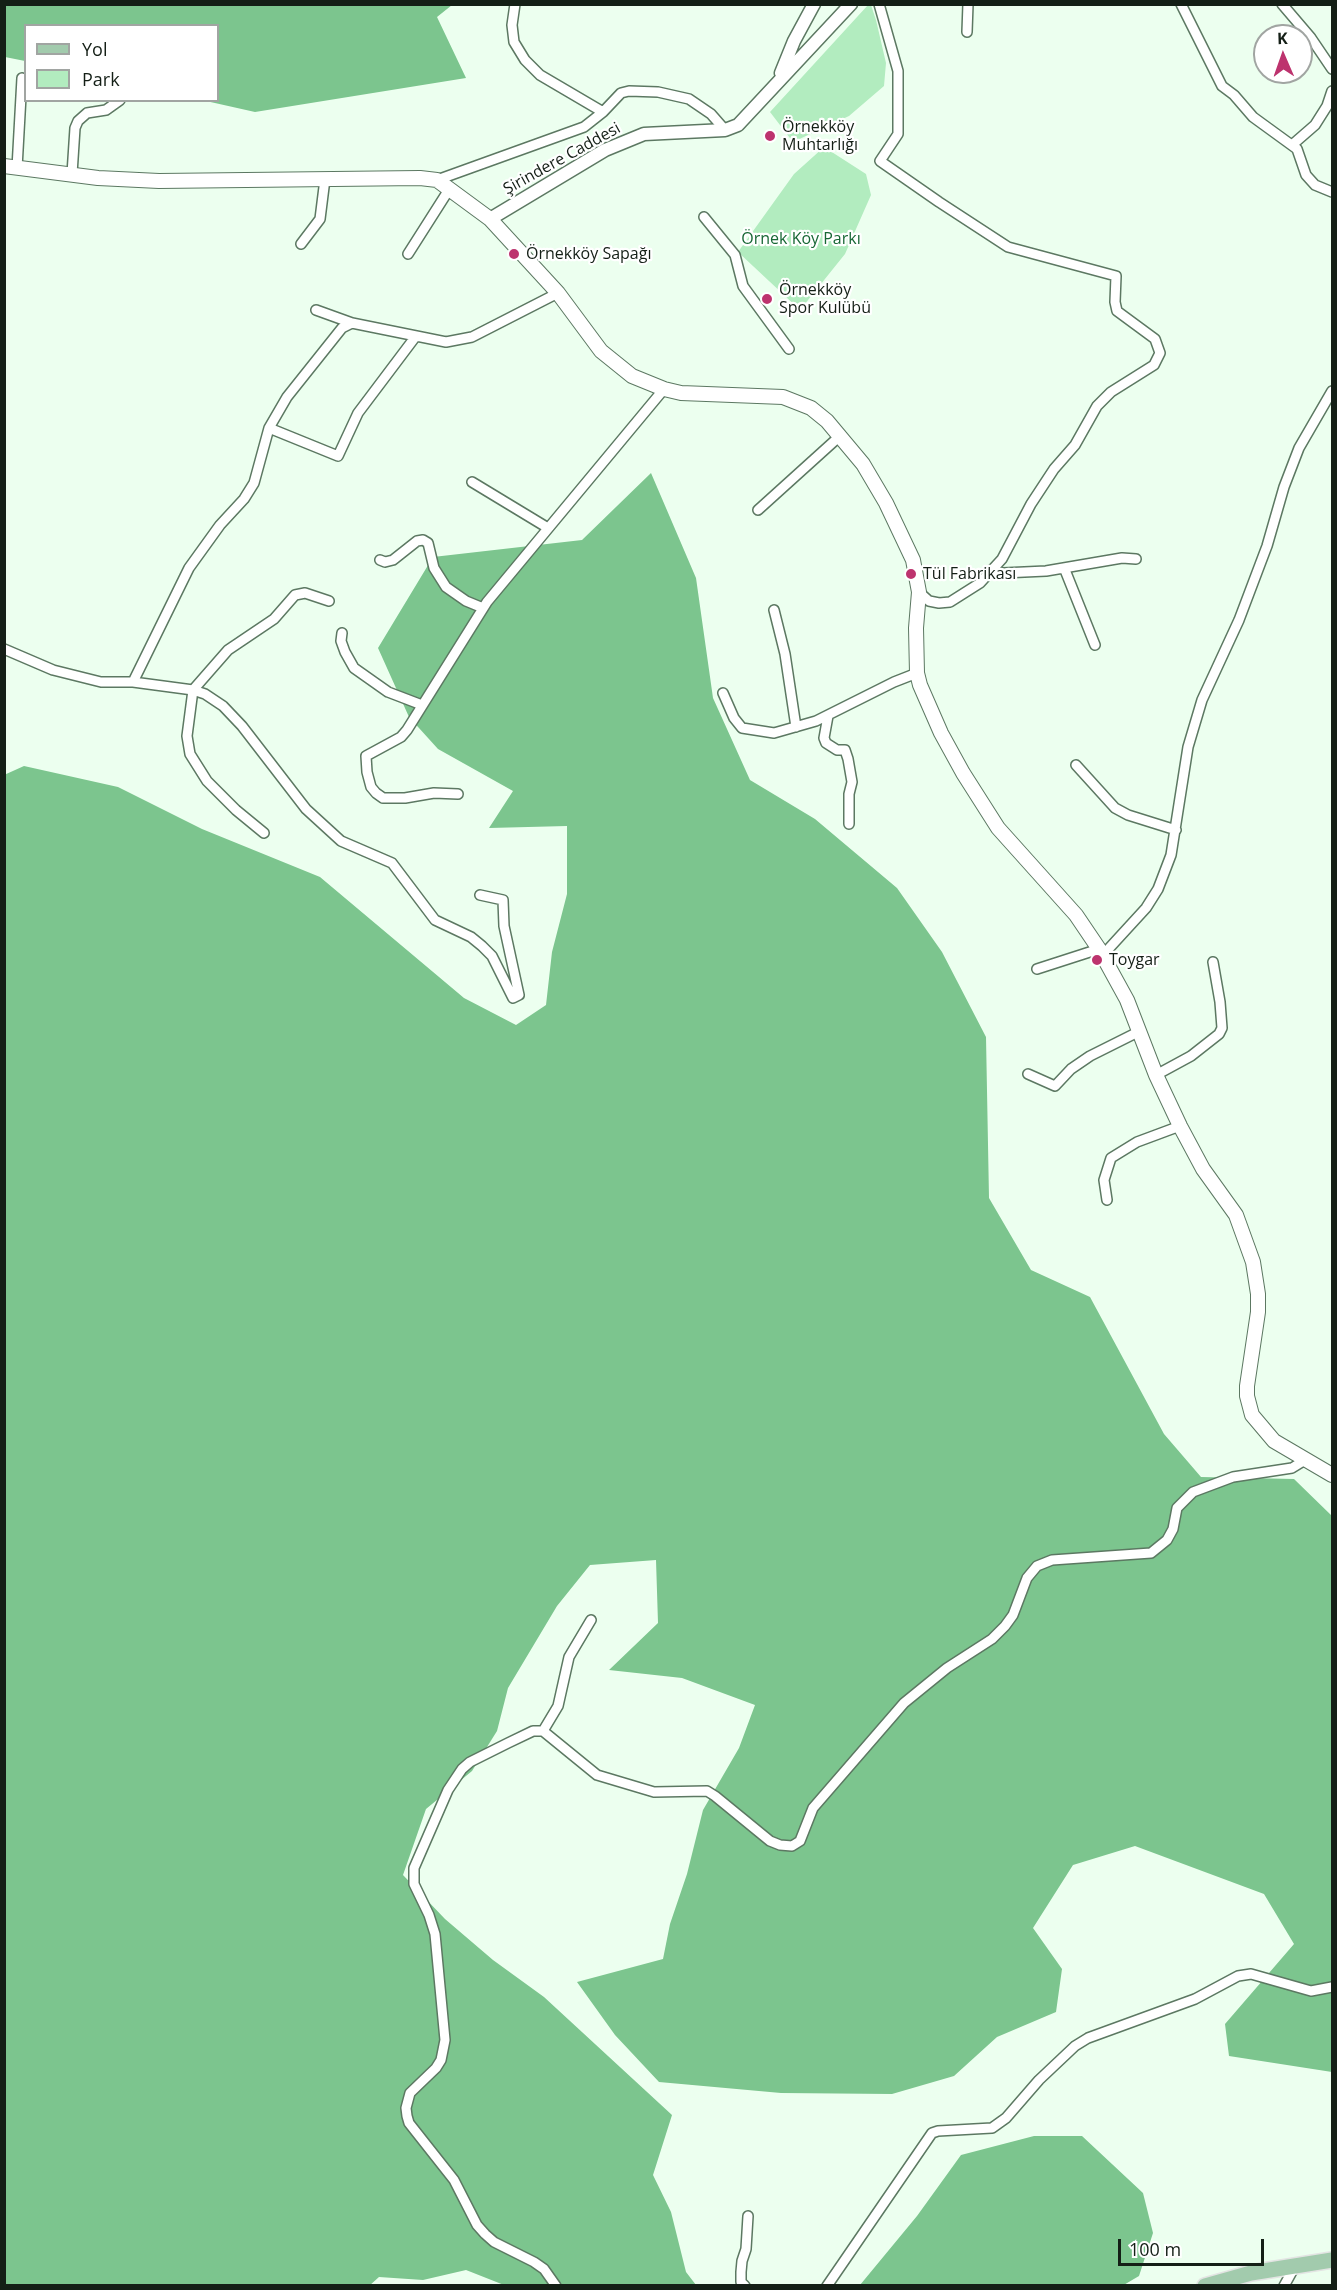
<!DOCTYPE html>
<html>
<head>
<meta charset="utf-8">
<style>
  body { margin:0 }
  #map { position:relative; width:1337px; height:2290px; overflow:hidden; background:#ecffef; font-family:"Open Sans",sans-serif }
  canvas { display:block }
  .frame { position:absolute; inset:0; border:6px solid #141f16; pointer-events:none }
  .legend { position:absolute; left:24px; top:24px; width:195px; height:78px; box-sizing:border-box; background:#fff; border:2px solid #a1a5a2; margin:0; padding:8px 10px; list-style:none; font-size:18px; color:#141f16 }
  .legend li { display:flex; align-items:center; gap:12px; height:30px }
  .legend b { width:30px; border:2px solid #a1a5a2 }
  .north { position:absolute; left:1253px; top:24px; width:60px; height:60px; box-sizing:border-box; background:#fff; border:2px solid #a1a5a2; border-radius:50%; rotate:358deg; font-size:16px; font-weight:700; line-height:24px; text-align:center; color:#141f16 }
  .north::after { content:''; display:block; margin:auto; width:21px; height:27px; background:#bd336e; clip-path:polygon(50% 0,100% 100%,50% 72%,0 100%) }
  .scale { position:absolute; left:1118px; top:2239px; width:146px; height:27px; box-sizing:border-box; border:3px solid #141f16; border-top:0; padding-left:8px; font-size:18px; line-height:21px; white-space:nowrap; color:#141f16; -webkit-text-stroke:4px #fff; paint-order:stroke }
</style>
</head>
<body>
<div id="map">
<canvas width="1337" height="2290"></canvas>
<div class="frame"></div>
<ul class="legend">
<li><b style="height:8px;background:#a2cbad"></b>Yol</li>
<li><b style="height:16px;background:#b2ecbf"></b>Park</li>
</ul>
<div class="north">K</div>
<div class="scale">100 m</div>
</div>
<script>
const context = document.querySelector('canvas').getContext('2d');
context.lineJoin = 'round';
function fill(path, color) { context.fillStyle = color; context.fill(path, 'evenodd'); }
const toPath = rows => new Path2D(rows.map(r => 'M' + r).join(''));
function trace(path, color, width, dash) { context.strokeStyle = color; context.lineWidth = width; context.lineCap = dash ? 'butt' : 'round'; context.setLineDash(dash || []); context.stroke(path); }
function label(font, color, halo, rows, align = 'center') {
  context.font = font + ' "Open Sans",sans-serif'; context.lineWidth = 4.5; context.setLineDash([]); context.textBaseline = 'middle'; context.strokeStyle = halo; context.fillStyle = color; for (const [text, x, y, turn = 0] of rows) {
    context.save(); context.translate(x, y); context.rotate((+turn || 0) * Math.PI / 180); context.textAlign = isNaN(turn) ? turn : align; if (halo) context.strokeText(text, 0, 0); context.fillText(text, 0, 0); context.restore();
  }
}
fill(toPath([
  [868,5,871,5,876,20,886,63,884,86,849,116,793,142,770,112],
  [824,147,866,174,871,195,845,254,800,310,738,252,794,174]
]), '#b2ecbf');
fill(toPath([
  [4,5,452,5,437,17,466,78,255,112,206,101,218,100,218,26,26,26,25,61,5,57],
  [651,473,696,578,713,698,750,780,815,819,897,888,942,952,986,1037,989,1198,1031,1270,1090,1297,1164,1434,1201,1477,1294,1479,1332,1516,1332,2072,1229,2056,1225,2024,1294,1944,1264,1894,1135,1846,1073,1865,1033,1928,1062,1969,1056,2012,997,2037,954,2076,892,2094,781,2093,659,2082,615,2035,577,1982,663,1959,670,1924,687,1874,703,1810,739,1748,755,1705,682,1678,609,1670,658,1623,656,1560,590,1565,557,1606,508,1688,497,1731,472,1771,426,1809,403,1875,445,1919,493,1960,544,1997,672,2115,653,2175,671,2212,686,2272,696,2285,504,2285,466,2270,423,2280,379,2277,369,2286,5,2285,4,775,24,766,118,787,202,829,320,877,464,998,516,1025,546,1005,552,952,567,894,567,826,489,828,513,791,438,749,409,717,378,648,433,557,582,540],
  [1034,2136,1082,2136,1143,2193,1153,2233,1139,2276,1122,2286,860,2285,917,2216,961,2155]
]), '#7cc58e');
const minor = toPath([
  [515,4,512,25,514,42,525,60,540,75,603,112],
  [879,4,898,71,898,134,880,161,939,202,1008,247,1116,276,1115,302,1117,311,1155,339,1160,353,1154,365,1111,392,1097,406,1075,445,1054,469,1031,504,1002,559,980,583,950,602,939,603,929,601,919,592],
  [1181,4,1222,86,1234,95,1253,117,1297,149,1306,175,1315,185,1332,192],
  [1282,4,1311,38,1332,69],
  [967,32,968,4],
  [1292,145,1315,125,1327,106,1332,91],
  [17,168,22,78],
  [72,174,75,128,78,121,87,113,106,110,120,100],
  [437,180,584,127,603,112,621,93,629,91,658,92,689,99,711,114,725,130],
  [704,217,735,255,743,286,789,349],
  [301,244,320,219,325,179],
  [408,254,450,188],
  [316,310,352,323],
  [269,428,338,456,358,413,416,336],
  [472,482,548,528],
  [758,510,841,435],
  [380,560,385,562,393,560,417,541,423,540,428,543,434,568,446,587,466,601,483,608],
  [1065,570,1095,645],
  [991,571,1003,573,1046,571,1122,558,1136,559],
  [774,610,785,654,796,727],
  [342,633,341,641,345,652,354,668,388,692,422,705],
  [4,649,53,670,101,682,133,682,193,690,205,694,223,706,242,726,306,809,341,841,392,863,435,920,471,937,482,946,492,956,513,998,519,995,504,926,503,900,480,895],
  [133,682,189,568,220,525,244,499,254,483,269,428,287,397,342,328,352,323,446,342,472,337,558,293],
  [723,693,734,718,742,728,774,733,816,721,894,682,917,673],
  [828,716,824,738,826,743,837,750,845,750,848,759,852,782,849,794,849,824],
  [1076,765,1115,808,1128,815,1176,830],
  [458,794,434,793,405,798,383,798,376,793,371,787,367,772,366,756,401,737,407,730,487,602,664,389],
  [264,833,236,810,207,781,190,754,187,736,193,690,228,650,274,619,295,595,305,593,329,601],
  [1102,956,1146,908,1158,889,1171,855,1188,747,1202,700,1239,620,1267,546,1284,487,1299,448,1332,391],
  [1037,969,1099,949],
  [1028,1074,1055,1086,1071,1069,1090,1056,1140,1031],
  [1156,1075,1191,1056,1219,1034,1222,1028,1220,1002,1213,962],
  [1107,1200,1104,1180,1111,1158,1137,1142,1180,1126],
  [543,1731,558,1706,569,1657,591,1620],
  [556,2286,544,2269,534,2262,494,2242,485,2234,477,2225,454,2180,409,2123,407,2116,406,2108,410,2093,436,2068,441,2060,445,2040,435,1934,429,1915,414,1884,414,1868,448,1790,462,1769,470,1762,508,1743,533,1731,543,1731,597,1775,654,1792,707,1791,715,1796,770,1841,780,1845,792,1846,800,1841,813,1808,904,1703,947,1668,992,1639,1005,1626,1013,1615,1027,1578,1037,1566,1052,1560,1151,1553,1167,1540,1173,1529,1177,1508,1193,1492,1233,1477,1292,1468,1305,1460],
  [745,2286,741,2282,741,2272,742,2261,746,2249,748,2216],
  [827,2286,932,2133,938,2131,992,2128,1006,2118,1039,2080,1075,2046,1088,2038,1195,1999,1238,1976,1251,1974,1311,1991,1332,1987],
  [1284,2286,1295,2266]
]);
const tertiary = toPath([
  [781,73,794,41,814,4],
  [490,219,605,150,644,134,725,130,738,125,851,4]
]);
const secondary = toPath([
  [4,166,98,178,159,181,420,178,437,180,490,219,558,293,601,351,632,376,664,389,681,393,783,397,811,408,827,421,863,464,886,503,913,560,919,592,916,628,917,673,920,685,941,733,963,773,998,828,1076,915,1099,949,1127,1000,1156,1075,1180,1126,1203,1169,1236,1215,1253,1262,1258,1294,1258,1312,1247,1386,1247,1396,1252,1415,1274,1441,1332,1475]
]);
const primary = toPath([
  [1205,2286,1251,2273,1332,2260]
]);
trace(minor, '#5c7862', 12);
trace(tertiary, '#5c7862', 15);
trace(secondary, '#5c7862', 16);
trace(primary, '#e3e4e3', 18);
trace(minor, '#fff', 9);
trace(tertiary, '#fff', 12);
trace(secondary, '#fff', 14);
trace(primary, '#a2cbad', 15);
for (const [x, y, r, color] of [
  [770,136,6,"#bd336e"],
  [514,254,6,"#bd336e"],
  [767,299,6,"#bd336e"],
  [911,574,6,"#bd336e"],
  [1097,960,6,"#bd336e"]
]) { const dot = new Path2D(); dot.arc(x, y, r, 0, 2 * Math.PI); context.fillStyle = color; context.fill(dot); trace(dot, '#fff', 2); }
label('16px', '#141f16', '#fff', [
  ["Örnekköy",782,127],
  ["Muhtarlığı",782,145],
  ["Örnekköy Sapağı",526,254],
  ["Örnekköy",779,290],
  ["Spor Kulübü",779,308],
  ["Tül Fabrikası",923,574],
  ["Toygar",1109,960]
], 'left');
label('16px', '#141f16', '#fff', [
  ["Şirindere Caddesi",562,159,-29]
]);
label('16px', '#176735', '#fff', [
  ["Örnek Köy Parkı",801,239]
]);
</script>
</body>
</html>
